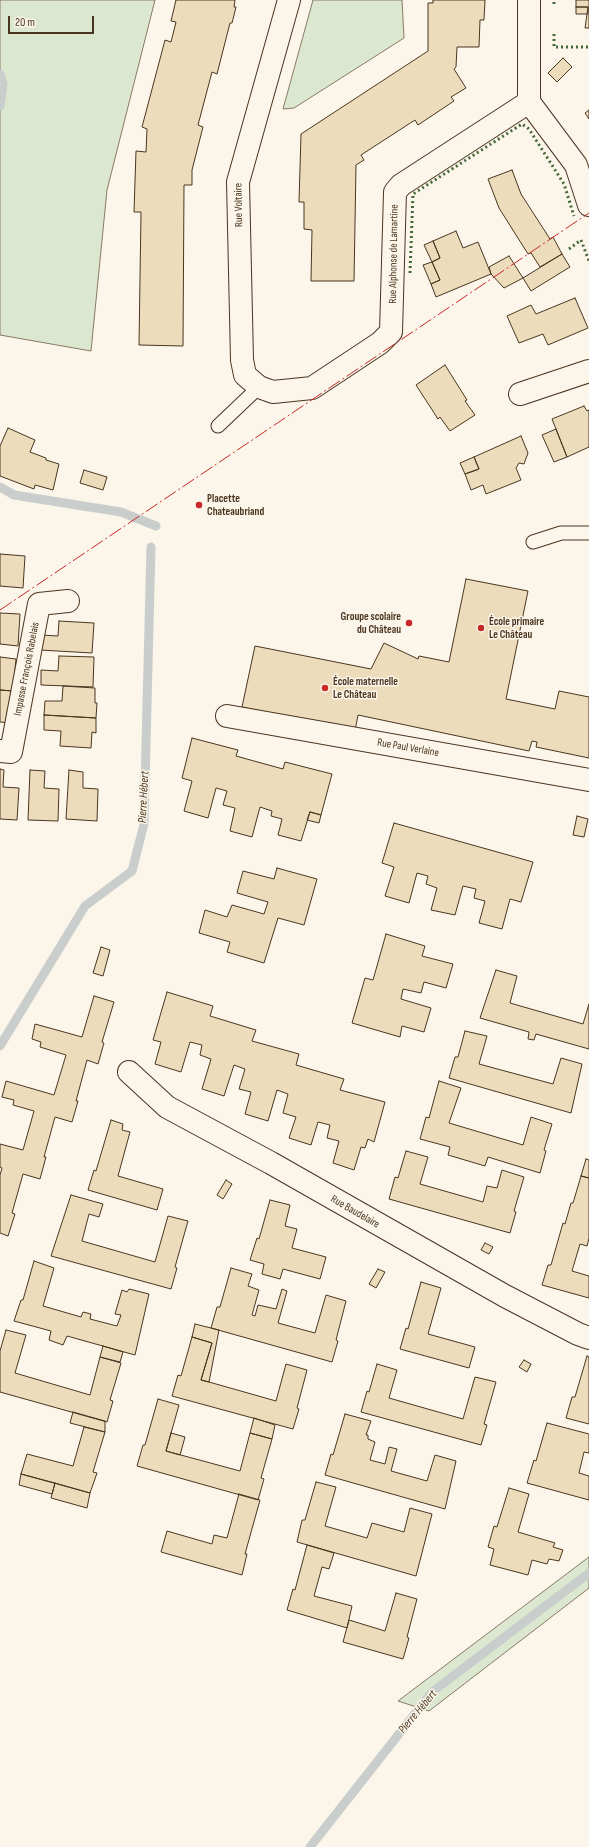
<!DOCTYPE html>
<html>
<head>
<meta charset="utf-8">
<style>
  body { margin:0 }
  #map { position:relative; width:589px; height:1847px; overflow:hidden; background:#fbf6e9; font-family:"Sofia Sans Condensed",sans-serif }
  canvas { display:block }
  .scale { position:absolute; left:8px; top:16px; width:86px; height:18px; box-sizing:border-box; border:2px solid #4a3520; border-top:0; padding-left:5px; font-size:12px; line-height:14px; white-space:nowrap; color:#4a3520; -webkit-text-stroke:3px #fbf6e9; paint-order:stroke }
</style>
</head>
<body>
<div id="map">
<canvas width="589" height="1847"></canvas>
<div class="scale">20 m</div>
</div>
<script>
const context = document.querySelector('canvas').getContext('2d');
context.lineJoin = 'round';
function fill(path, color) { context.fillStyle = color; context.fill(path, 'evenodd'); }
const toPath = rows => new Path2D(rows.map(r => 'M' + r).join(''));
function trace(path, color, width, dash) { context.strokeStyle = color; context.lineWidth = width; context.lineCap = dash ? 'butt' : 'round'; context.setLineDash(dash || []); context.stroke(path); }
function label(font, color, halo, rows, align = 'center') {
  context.font = font + ' "Sofia Sans Condensed",sans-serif'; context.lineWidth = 3; context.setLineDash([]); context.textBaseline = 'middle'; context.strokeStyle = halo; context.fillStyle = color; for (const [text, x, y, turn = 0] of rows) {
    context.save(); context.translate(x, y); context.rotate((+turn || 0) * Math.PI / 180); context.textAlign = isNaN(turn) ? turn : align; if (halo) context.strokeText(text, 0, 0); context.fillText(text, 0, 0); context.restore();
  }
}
const green = toPath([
  [0,0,155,0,107,190,91,351,0,335,0,0],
  [313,0,402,0,404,38,294,108,283,109,313,0],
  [589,1557,589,1588,429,1711,398,1701,589,1557]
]);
fill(green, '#dce7d0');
trace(green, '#887966', 1);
trace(toPath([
  [0,74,3,84,0,106],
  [0,487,14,495,121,512,156,526],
  [0,1046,85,906,132,871,144,824,151,547],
  [310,1847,432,1692,589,1573]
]), '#c9cecd', 9);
const building = toPath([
  [176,0,235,0,234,7,236,7,232,23,230,23,217,74,212,72,198,125,203,127,192,170,192,185,184,185,183,346,139,345,141,212,134,212,136,151,146,152,147,129,142,127,165,40,171,42,176,22,171,21,176,0],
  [433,0,485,0,484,20,480,20,479,47,457,47,456,67,454,69,466,88,451,97,454,101,418,125,415,120,361,155,364,160,356,165,354,281,311,281,312,230,304,229,304,202,299,202,301,134,428,51,428,3,433,3,433,0],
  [576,0,589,0,589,28,585,28,588,7,576,7,576,0],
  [576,7,588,7,588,14,576,14,576,7],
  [563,58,572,67,557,82,548,73,563,58],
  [589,110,589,119,585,113,589,110],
  [512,170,521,194,550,239,553,237,562,254,540,267,531,253,528,254,499,208,488,179,512,170],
  [456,231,463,248,478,242,491,274,436,297,431,284,440,280,432,262,440,258,433,241,456,231],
  [433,241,440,258,432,262,424,245,433,241],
  [562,254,570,267,531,291,523,278,562,254],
  [509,256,523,278,504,288,491,274,489,267,509,256],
  [432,262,440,280,431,284,423,265,432,262],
  [575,298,588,328,548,345,543,334,519,343,507,316,531,305,536,314,575,298],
  [445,365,467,400,465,401,475,415,450,431,440,417,438,419,416,385,445,365],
  [584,406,587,411,589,410,589,447,567,457,552,419,584,406],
  [8,428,35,440,30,452,46,458,46,460,59,464,53,490,35,485,34,489,0,476,0,446,8,428],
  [556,429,567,457,554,462,542,435,556,429],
  [521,436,528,453,524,464,519,463,516,468,521,480,486,494,483,485,471,490,465,474,479,469,474,457,521,436],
  [474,457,479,469,465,474,460,463,474,457],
  [84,470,107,477,103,490,80,483,84,470],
  [0,554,25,556,23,588,0,586,0,554],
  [466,579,528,591,506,699,555,709,559,691,589,697,589,758,536,747,537,742,532,741,529,751,358,715,355,731,242,707,255,646,371,669,384,643,418,659,419,656,449,662,466,579],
  [0,613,20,614,18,646,0,644,0,613],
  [59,621,94,623,92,653,40,650,41,635,58,636,59,621],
  [59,656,94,657,93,687,41,685,41,670,58,671,59,656],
  [0,657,16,659,13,691,0,690,0,657],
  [63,686,95,688,95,703,97,703,96,718,44,715,45,701,62,701,63,686],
  [0,690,13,691,11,723,0,722,0,690],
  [44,715,96,718,96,733,92,732,91,748,60,746,61,731,44,730,44,715],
  [192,738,238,750,236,756,283,769,285,762,332,774,321,815,310,812,301,841,278,835,282,819,271,816,272,811,260,807,252,837,230,831,235,808,223,805,227,791,216,788,208,818,184,811,192,781,182,778,192,738],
  [0,769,4,770,3,787,19,788,17,820,0,819,0,769],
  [30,770,45,771,44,788,59,789,58,821,28,820,30,770],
  [69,770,83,772,83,788,98,789,97,821,66,819,69,770],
  [310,812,321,815,319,823,307,820,310,812],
  [577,816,588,819,584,837,573,835,577,816],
  [394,823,533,862,521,902,510,899,502,929,479,923,485,901,474,898,476,889,463,886,455,915,431,910,437,888,426,884,428,876,417,873,409,903,385,896,394,867,382,863,394,823],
  [277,868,317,879,304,925,278,918,264,963,227,952,230,942,199,933,205,910,227,917,232,905,264,914,268,902,237,893,238,889,243,871,274,879,277,868],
  [386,934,425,946,422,956,453,964,446,988,424,982,421,993,403,989,401,999,431,1008,424,1032,402,1026,400,1037,352,1023,365,978,373,980,386,934],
  [101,947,110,950,103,976,93,973,101,947],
  [496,970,517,976,510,1003,583,1024,589,1004,589,1049,536,1034,534,1040,528,1039,529,1032,480,1018,496,970],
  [167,992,213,1006,210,1016,256,1030,252,1041,299,1054,296,1065,344,1079,340,1090,385,1102,374,1142,368,1139,365,1148,361,1147,354,1170,333,1163,339,1141,327,1138,330,1125,318,1122,311,1145,289,1138,296,1117,283,1113,288,1094,277,1090,268,1121,245,1114,251,1092,239,1089,245,1069,234,1065,224,1096,202,1089,211,1059,200,1055,202,1045,190,1042,181,1072,155,1064,161,1042,153,1040,167,992],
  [94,996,114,1002,102,1042,104,1043,98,1064,87,1060,76,1101,78,1101,72,1122,55,1117,44,1157,46,1157,40,1179,23,1174,12,1213,15,1214,8,1236,0,1233,0,1175,2,1168,0,1167,0,1144,23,1150,34,1111,13,1105,14,1100,2,1097,6,1081,54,1095,66,1055,40,1047,41,1042,32,1039,35,1024,82,1037,94,996],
  [465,1031,487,1036,479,1064,553,1084,561,1058,582,1064,571,1113,449,1078,455,1057,458,1057,465,1031],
  [439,1081,461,1088,449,1123,523,1145,531,1117,552,1124,544,1150,546,1151,540,1173,488,1157,485,1166,448,1155,450,1147,420,1139,426,1117,429,1118,439,1081],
  [111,1120,123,1124,122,1130,130,1132,118,1176,163,1189,157,1210,88,1190,94,1170,96,1171,111,1120],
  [406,1151,428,1157,420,1184,483,1202,487,1186,497,1188,502,1170,524,1177,514,1211,516,1212,510,1233,389,1199,395,1177,398,1178,406,1151],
  [586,1159,589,1160,589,1178,581,1176,586,1159],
  [581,1176,589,1178,589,1238,587,1246,580,1244,572,1271,589,1276,589,1298,542,1285,548,1265,551,1265,563,1223,565,1224,571,1203,573,1203,581,1176],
  [226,1180,232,1184,223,1199,217,1195,226,1180],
  [71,1195,103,1204,99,1217,89,1214,82,1241,155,1262,168,1216,188,1221,175,1267,177,1268,171,1289,51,1256,71,1195],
  [270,1200,290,1205,285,1226,297,1229,292,1248,326,1257,320,1279,283,1269,280,1279,262,1274,264,1264,250,1260,257,1238,259,1239,270,1200],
  [485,1243,493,1247,489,1254,481,1250,485,1243],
  [34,1261,54,1268,43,1306,81,1317,83,1312,91,1314,90,1319,117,1326,121,1315,115,1314,122,1290,127,1292,129,1289,149,1294,135,1355,67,1336,63,1345,49,1340,51,1331,14,1321,21,1300,23,1300,34,1261],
  [231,1268,252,1274,248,1286,259,1290,252,1315,255,1316,258,1305,276,1309,282,1289,287,1291,278,1323,315,1333,326,1295,346,1301,336,1340,338,1341,332,1362,211,1328,217,1307,220,1307,231,1268],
  [378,1269,385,1272,376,1288,369,1284,378,1269],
  [421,1282,441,1288,428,1334,475,1347,469,1368,400,1349,406,1328,408,1329,421,1282],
  [195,1324,219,1330,209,1382,201,1380,212,1343,192,1337,195,1324],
  [6,1330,26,1335,15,1373,90,1395,100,1357,121,1363,110,1400,113,1401,107,1422,0,1392,0,1351,6,1330],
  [192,1337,212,1343,201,1380,209,1382,276,1401,286,1364,307,1370,297,1408,299,1409,293,1429,172,1396,178,1375,181,1376,192,1337],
  [103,1346,123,1352,120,1362,100,1357,103,1346],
  [587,1356,589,1357,589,1424,566,1418,572,1397,575,1397,587,1356],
  [524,1360,531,1364,527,1372,519,1367,524,1360],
  [377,1364,397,1370,389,1398,463,1419,475,1377,496,1382,484,1424,487,1425,481,1445,361,1412,367,1391,369,1392,377,1364],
  [158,1399,179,1405,166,1451,240,1471,250,1433,272,1439,261,1478,264,1479,258,1500,137,1466,143,1445,145,1445,158,1399],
  [73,1412,105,1421,105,1432,70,1423,73,1412],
  [345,1414,371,1421,366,1435,368,1435,368,1439,375,1442,370,1460,385,1464,389,1447,397,1449,391,1471,427,1481,435,1455,456,1461,445,1509,325,1475,331,1454,333,1455,345,1414],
  [254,1418,275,1425,272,1439,250,1433,254,1418],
  [547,1423,589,1434,589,1453,584,1452,579,1473,589,1476,589,1500,527,1483,534,1460,536,1461,547,1423],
  [84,1427,105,1432,93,1472,97,1473,90,1493,21,1474,27,1454,73,1466,84,1427],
  [171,1433,185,1437,180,1455,166,1451,171,1433],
  [21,1474,55,1483,52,1494,19,1485,21,1474],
  [316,1482,336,1487,325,1526,367,1538,372,1523,404,1532,410,1508,432,1514,416,1576,297,1542,302,1520,305,1520,316,1482],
  [55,1483,90,1493,87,1508,51,1498,55,1483],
  [509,1488,529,1494,518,1532,555,1543,553,1547,563,1550,559,1561,549,1559,547,1564,532,1560,528,1575,490,1565,494,1549,488,1547,494,1526,497,1527,509,1488],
  [239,1494,260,1500,245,1554,247,1554,242,1575,161,1552,167,1531,212,1544,214,1535,227,1538,239,1494],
  [307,1545,334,1553,329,1569,322,1567,314,1596,352,1606,347,1628,287,1610,293,1589,295,1590,307,1545],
  [396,1593,417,1599,407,1637,409,1638,403,1659,343,1642,349,1620,385,1631,396,1593]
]);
fill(building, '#ecdcbc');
trace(building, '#4a3520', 1);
const lane = toPath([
  [218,426,259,387],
  [533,542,561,533,589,533]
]);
const street = toPath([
  [289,0,238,182,242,360,245,375,259,387,273,392,312,388,380,343,391,332,395,192,401,185,529,102,529,0],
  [529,102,576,165,589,205],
  [520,394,589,371],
  [227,716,589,780],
  [0,751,11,752,39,604,68,601],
  [129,1072,167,1107,271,1163,505,1296,578,1334,589,1338]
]);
trace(lane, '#4a3520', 15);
trace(street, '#4a3520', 24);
trace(lane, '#fbf6e9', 13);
trace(street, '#fbf6e9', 22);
trace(toPath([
  [554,4,554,0],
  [554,34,554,47,589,47],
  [569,249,581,240,589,261],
  [410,273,413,194,522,124,529,129,564,184,574,216]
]), '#436837', 3, [2, 3]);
trace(toPath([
  [0,610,589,213]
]), '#c62828', 1, [14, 3, 2, 3]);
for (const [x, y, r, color] of [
  [199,505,4,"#c62828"],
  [409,623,4,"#c62828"],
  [481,628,4,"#c62828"],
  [325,688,4,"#c62828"]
]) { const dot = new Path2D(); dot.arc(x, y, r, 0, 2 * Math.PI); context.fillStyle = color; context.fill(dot); trace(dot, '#fbf6e9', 1.5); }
label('11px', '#4a3520', '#fbf6e9', [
  ["Rue Voltaire",239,205,-91],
  ["Rue Alphonse de Lamartine",394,254,-89],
  ["Impasse François Rabelais",27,669,-79],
  ["Rue Paul Verlaine",408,748,10],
  ["Rue Baudelaire",355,1212,30]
]);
label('bold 11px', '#4a3520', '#fbf6e9', [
  ["Placette",207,499],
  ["Chateaubriand",207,512],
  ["Groupe scolaire",401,617,"right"],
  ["du Château",401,630,"right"],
  ["École primaire",489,622],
  ["Le Château",489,635],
  ["École maternelle",333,682],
  ["Le Château",333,695]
], 'left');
label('italic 12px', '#4a3520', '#fbf6e9', [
  ["Pierre Hébert",144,797,-87],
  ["Pierre Hébert",418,1712,-50]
]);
</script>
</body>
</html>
